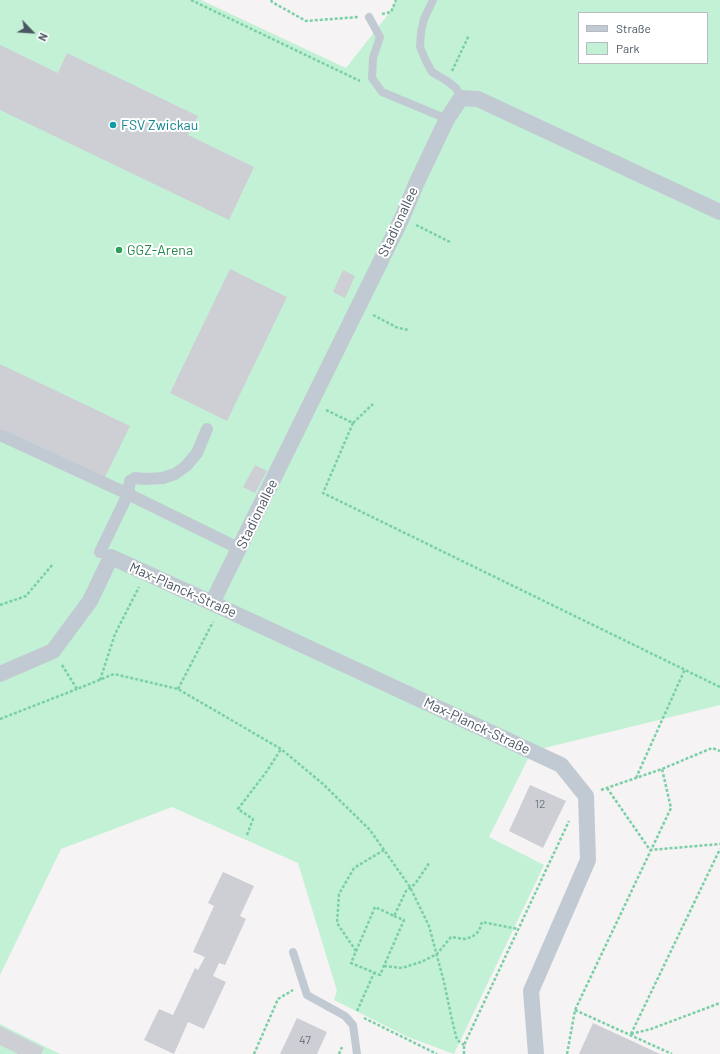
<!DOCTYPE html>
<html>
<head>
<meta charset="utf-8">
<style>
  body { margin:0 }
  #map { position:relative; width:720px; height:1054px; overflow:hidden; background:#f5f3f3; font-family:Barlow,sans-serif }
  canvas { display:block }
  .legend { position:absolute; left:578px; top:12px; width:130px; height:52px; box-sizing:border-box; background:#fff; border:1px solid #b7bbc0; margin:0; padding:5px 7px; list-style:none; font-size:12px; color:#4a5661 }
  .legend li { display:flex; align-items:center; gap:8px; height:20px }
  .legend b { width:20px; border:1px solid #b7bbc0 }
  .north { position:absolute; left:12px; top:12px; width:40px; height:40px; -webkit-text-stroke:3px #fff; paint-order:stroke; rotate:115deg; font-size:11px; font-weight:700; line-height:16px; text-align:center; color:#4a5661 }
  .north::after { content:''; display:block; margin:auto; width:14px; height:18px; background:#4a5661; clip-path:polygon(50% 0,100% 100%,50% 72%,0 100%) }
</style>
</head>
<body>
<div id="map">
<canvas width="720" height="1054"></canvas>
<ul class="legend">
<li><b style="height:5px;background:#c1cad2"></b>Straße</li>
<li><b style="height:11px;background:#c3f1d5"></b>Park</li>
</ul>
<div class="north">N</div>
</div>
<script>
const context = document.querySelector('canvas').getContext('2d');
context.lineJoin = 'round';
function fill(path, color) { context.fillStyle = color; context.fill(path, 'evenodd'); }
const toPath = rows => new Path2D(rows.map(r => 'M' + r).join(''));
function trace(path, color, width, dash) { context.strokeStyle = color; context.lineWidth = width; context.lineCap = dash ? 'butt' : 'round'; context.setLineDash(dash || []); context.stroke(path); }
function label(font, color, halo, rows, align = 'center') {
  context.font = font + ' Barlow,sans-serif'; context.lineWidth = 4; context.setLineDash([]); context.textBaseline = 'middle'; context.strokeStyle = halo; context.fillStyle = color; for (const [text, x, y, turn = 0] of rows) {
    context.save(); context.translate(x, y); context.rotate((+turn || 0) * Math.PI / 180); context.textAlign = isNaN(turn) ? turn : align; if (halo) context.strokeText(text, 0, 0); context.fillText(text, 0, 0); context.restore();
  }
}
fill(toPath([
  [0,0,201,0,346,68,390,12,396,0,720,0,720,705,532,751,489,837,544,865,454,1054,408,1037,334,1000,337,991,298,863,172,807,61,849,0,975],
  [579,13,707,13,707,63,579,63],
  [0,1024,60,1054,0,1054]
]), '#c3f1d5');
fill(toPath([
  [0,45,58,73,67,53,198,116,188,135,254,167,229,220,0,110],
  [230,269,287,297,227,421,170,393],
  [343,270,355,276,345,298,333,292],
  [0,364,130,426,104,479,0,429],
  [255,465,267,471,255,493,243,487],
  [530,785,566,801,543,848,509,831],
  [223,872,254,886,240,916,246,919,225,965,219,963,213,976,226,982,204,1029,188,1022,174,1054,144,1040,159,1009,173,1015,195,968,198,970,205,957,193,952,214,906,208,903],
  [297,1018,327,1032,317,1054,280,1054],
  [593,1023,660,1054,579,1054],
  [0,1026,44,1048,41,1054,18,1054,0,1045]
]), '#cdcfd5');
trace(toPath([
  [191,0,360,81],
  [271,0,272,2,306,21,358,17],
  [382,14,391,12,396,0],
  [452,71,469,35],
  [416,225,450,242],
  [373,315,398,328,409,330],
  [326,410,353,423,323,493,720,687],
  [353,423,373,404],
  [0,605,26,596,53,564],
  [62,665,77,689,114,674,178,689,281,749,323,784,370,830,410,887,429,926,444,982,452,1020,457,1040,464,1045],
  [100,680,115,634,139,587],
  [178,689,213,622],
  [0,719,77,689],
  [636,778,685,669],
  [607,788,650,850,720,844],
  [601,790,662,769,712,748,720,751],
  [247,835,253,819,238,809,267,771,281,749],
  [394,916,404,920,380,975,351,963,375,907,394,916,406,891,415,884,430,862],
  [356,951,337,923,339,894,354,868,384,850],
  [384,966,402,968,421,962,437,954,451,937,464,939,472,937,479,931,482,922,518,929],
  [575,1010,672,1054],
  [357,1011,374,973],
  [364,1018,437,1054],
  [631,1034,720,849],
  [631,1034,651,1029,720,1003],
  [254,1054,278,999,293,990],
  [339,1054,342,1047],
  [464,1054,464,1045,569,821],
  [567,1054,575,1010,671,808,662,769]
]), '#7ad0a6', 2.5, [3, 2]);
trace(toPath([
  [433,0,424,19,421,32,420,47,426,61,432,72,447,81,456,88,461,98],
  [369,17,380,37,373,58,372,78,382,92,447,119],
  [293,952,307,995,345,1016,353,1025,357,1054]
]), '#c1cad2', 8);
trace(toPath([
  [0,435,128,494,240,549],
  [100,552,128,494,130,481,135,478,145,479,163,478,175,474,186,466,197,453,207,429]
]), '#c1cad2', 12);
trace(toPath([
  [212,603,402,218,417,182,447,119,461,98,478,99,720,212],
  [0,674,53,651,90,601,111,557,212,603,561,765,586,796,588,860,531,991,536,1054]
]), '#c1cad2', 16);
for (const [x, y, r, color] of [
  [113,125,4,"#0f9aa8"],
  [119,250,4,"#2e9e5b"]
]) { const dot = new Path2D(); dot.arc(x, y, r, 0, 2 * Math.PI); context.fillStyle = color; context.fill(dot); trace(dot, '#fff', 1.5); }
label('12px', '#6b747e', null, [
  ["12",540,804],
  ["47",305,1040]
]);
label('14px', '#0d838f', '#fff', [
  ["FSV Zwickau",121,125]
], 'left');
label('14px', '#4a5661', '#fff', [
  ["Stadionallee",398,222,-65],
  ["Stadionallee",257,514,-64],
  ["Max-Planck-Straße",183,590,24],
  ["Max-Planck-Straße",477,726,25]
]);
label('14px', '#27864d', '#fff', [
  ["GGZ-Arena",127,250]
], 'left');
</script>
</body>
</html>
